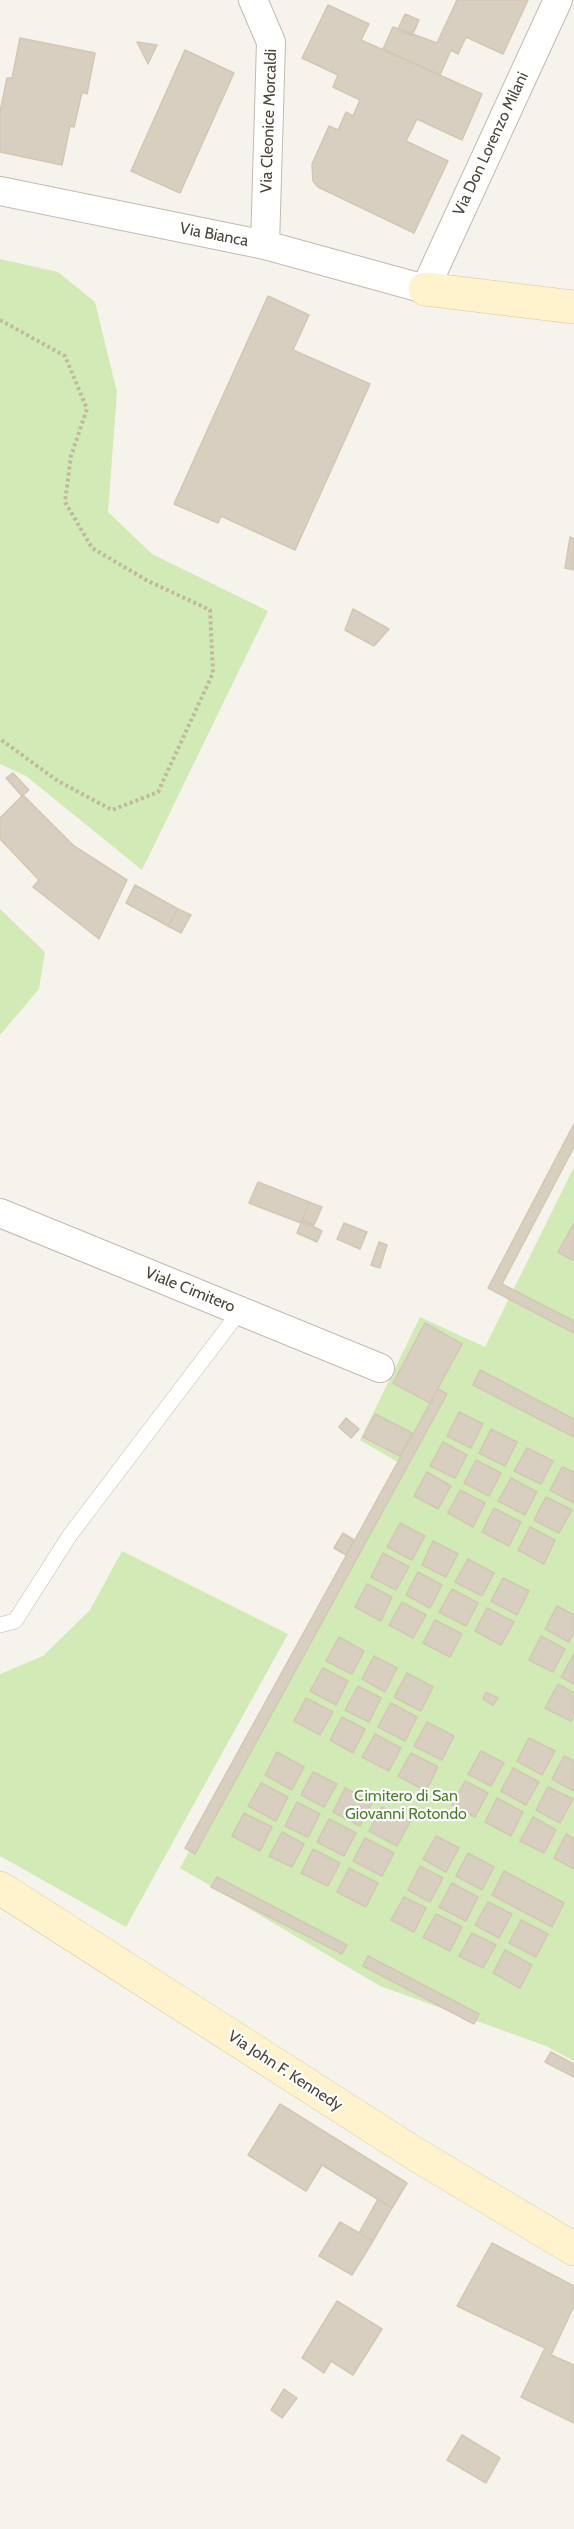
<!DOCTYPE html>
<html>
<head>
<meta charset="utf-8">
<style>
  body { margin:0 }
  canvas { display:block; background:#f6f3ec }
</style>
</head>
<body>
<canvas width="574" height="2529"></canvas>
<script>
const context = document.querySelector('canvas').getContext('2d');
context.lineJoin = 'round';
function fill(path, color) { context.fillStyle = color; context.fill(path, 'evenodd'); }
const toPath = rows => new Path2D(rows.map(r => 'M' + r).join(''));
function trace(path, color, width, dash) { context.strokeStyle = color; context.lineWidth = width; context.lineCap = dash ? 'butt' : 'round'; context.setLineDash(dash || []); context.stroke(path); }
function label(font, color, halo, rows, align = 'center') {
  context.font = font + ' Cabin,sans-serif'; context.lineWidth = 4.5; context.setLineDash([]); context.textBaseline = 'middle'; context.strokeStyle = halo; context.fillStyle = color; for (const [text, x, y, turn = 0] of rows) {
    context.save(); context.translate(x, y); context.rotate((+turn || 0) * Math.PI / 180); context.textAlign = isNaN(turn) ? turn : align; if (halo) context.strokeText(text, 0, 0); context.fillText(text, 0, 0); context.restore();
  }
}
fill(toPath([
  [0,259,58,272,95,302,117,392,108,512,152,554,268,611,142,870,26,776,0,764],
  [0,909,45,952,39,989,0,1035],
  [574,1167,574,2061,546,2046,380,1986,180,1868,401,1464,360,1440,420,1317,485,1347],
  [122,1551,288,1634,126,1927,0,1856,0,1674,43,1656,90,1610]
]), '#d2eab5');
const building = toPath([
  [457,0,528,0,503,54,466,37,458,54,451,50,440,75,383,49,393,27,437,43,457,0],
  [328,5,369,24,361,40,482,94,462,140,417,119,406,141,448,161,414,233,318,187,313,181,312,164,329,126,338,130,346,112,353,116,360,100,333,87,338,75,302,58,328,5],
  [405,14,419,20,412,36,398,29,405,14],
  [20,38,95,53,87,94,82,92,74,127,70,126,62,165,0,152,0,112,7,78,12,78,20,38],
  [137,42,157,45,148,64,137,42],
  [185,50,234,73,180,193,131,171,185,50],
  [268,296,309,315,293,350,370,384,295,550,221,516,218,523,174,504,268,296],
  [570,537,574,539,574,570,565,568,570,537],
  [353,609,389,629,374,646,345,630,353,609],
  [13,773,29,790,22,796,6,778,13,773],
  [23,795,74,846,127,880,99,939,33,887,39,880,0,839,0,818,23,795],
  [135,885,178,909,168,926,126,903,135,885],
  [178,909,191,915,181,933,168,926,178,909],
  [574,1124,574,1147,502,1284,574,1321,574,1333,488,1288,574,1124],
  [258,1182,309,1202,301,1223,249,1203,258,1182],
  [309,1202,322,1207,314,1225,302,1220,309,1202],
  [302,1221,322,1231,317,1242,297,1233,302,1221],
  [344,1223,367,1232,360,1249,337,1239,344,1223],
  [574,1223,574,1257,572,1260,558,1252,574,1223],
  [379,1242,387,1245,380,1268,371,1265,379,1242],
  [425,1323,462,1344,430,1403,393,1383,425,1323],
  [480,1370,574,1419,574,1437,473,1385,480,1370],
  [438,1389,447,1394,195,1854,185,1848,438,1389],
  [459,1412,483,1424,471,1448,447,1436,459,1412],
  [375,1414,412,1433,400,1456,363,1437,375,1414],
  [346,1418,359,1429,351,1438,339,1427,346,1418],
  [491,1429,517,1442,505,1466,479,1453,491,1429],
  [443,1442,467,1455,455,1478,430,1466,443,1442],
  [527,1448,553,1461,541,1484,514,1471,527,1448],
  [476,1460,501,1473,489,1496,464,1483,476,1460],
  [562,1467,574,1472,574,1503,550,1490,562,1467],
  [427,1472,451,1486,438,1509,414,1496,427,1472],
  [511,1478,537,1492,525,1515,498,1501,511,1478],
  [460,1490,485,1503,473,1527,448,1513,460,1490],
  [546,1497,572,1510,559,1533,534,1520,546,1497],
  [494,1508,521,1522,509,1546,482,1532,494,1508],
  [400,1523,425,1536,412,1560,387,1547,400,1523],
  [530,1527,555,1540,544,1564,518,1550,530,1527],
  [343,1533,354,1540,346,1555,334,1548,343,1533],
  [433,1541,458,1554,446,1577,422,1565,433,1541],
  [383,1553,409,1567,396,1590,371,1577,383,1553],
  [468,1559,494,1573,482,1596,455,1582,468,1559],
  [418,1572,442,1585,430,1608,406,1595,418,1572],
  [503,1578,529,1591,517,1615,491,1601,503,1578],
  [367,1584,392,1597,381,1621,355,1607,367,1584],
  [452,1589,478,1603,466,1626,439,1612,452,1589],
  [402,1602,426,1615,413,1638,389,1625,402,1602],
  [557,1606,574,1615,574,1632,569,1642,545,1629,557,1606],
  [487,1608,514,1622,501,1645,475,1631,487,1608],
  [435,1620,462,1634,450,1657,423,1643,435,1620],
  [541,1636,565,1649,553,1672,529,1660,541,1636],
  [339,1637,364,1651,352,1674,326,1661,339,1637],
  [574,1654,574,1684,561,1677,574,1654],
  [374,1656,397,1668,385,1692,362,1679,374,1656],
  [323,1668,348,1681,336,1705,310,1691,323,1668],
  [407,1673,433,1687,421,1711,394,1697,407,1673],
  [558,1684,574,1693,574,1715,571,1721,545,1708,558,1684],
  [358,1686,381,1698,369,1722,345,1710,358,1686],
  [486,1692,498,1698,493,1705,483,1699,486,1692],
  [306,1698,333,1712,320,1735,294,1721,306,1698],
  [391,1703,417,1717,405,1741,378,1727,391,1703],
  [342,1717,365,1729,353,1753,330,1740,342,1717],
  [427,1722,454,1736,442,1760,414,1746,427,1722],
  [375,1734,401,1748,389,1771,362,1757,375,1734],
  [529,1738,555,1751,542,1775,517,1761,529,1738],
  [481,1751,504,1763,491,1786,468,1774,481,1751],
  [277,1752,304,1767,292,1790,265,1775,277,1752],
  [411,1753,438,1767,426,1791,398,1776,411,1753],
  [564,1756,574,1761,574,1791,552,1779,564,1756],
  [513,1768,539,1782,526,1805,501,1791,513,1768],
  [313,1772,337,1784,324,1807,301,1795,313,1772],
  [465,1781,488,1793,475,1817,452,1805,465,1781],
  [261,1783,288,1797,276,1821,248,1806,261,1783],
  [548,1787,573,1799,560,1823,536,1810,548,1787],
  [345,1788,372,1802,360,1826,333,1812,345,1788],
  [497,1798,523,1812,511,1836,485,1822,497,1798],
  [297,1802,320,1814,308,1837,285,1826,297,1802],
  [382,1807,410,1822,397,1846,369,1831,382,1807],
  [244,1813,272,1827,260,1851,232,1836,244,1813],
  [533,1817,556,1830,544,1853,520,1841,533,1817],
  [329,1819,356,1833,344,1856,317,1842,329,1819],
  [282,1832,304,1844,292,1867,269,1856,282,1832],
  [566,1834,574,1839,574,1869,554,1858,566,1834],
  [436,1836,459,1848,446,1872,423,1859,436,1836],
  [365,1838,394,1853,382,1876,353,1861,365,1838],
  [313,1849,340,1863,328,1886,301,1873,313,1849],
  [468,1853,494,1867,482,1890,456,1876,468,1853],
  [420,1866,443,1878,430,1902,408,1890,420,1866],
  [349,1868,378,1883,366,1907,337,1892,349,1868],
  [504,1871,564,1903,552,1927,492,1895,504,1871],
  [217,1877,347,1945,342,1954,211,1887,217,1877],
  [452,1883,478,1897,466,1921,439,1907,452,1883],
  [404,1897,426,1908,414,1932,391,1920,404,1897],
  [488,1902,512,1914,499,1938,475,1925,488,1902],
  [436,1914,462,1927,450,1951,423,1937,436,1914],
  [521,1920,548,1934,536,1957,509,1943,521,1920],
  [472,1933,496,1945,483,1968,459,1956,472,1933],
  [505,1950,532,1965,520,1988,493,1973,505,1950],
  [368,1956,479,2014,474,2024,363,1966,368,1956],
  [551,2052,574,2064,574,2077,545,2062,551,2052],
  [280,2104,407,2183,392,2208,322,2165,306,2191,248,2155,280,2104],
  [378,2199,392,2208,373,2241,359,2233,378,2199],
  [340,2222,373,2241,352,2275,319,2256,340,2222],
  [492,2243,574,2286,574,2306,551,2355,574,2365,574,2423,521,2397,545,2348,457,2306,492,2243],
  [337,2301,382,2329,353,2375,331,2361,324,2373,302,2358,337,2301],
  [284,2389,297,2398,282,2418,271,2410,284,2389],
  [462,2435,500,2458,486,2483,447,2460,462,2435]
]);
fill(building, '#d8cfc1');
trace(building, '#d3c7b4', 1.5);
const lane = toPath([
  [0,1625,15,1621,70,1535,240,1311]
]);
const street = toPath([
  [253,0,271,42,265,245],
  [0,191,265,245,425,289,558,0],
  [0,1213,380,1368]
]);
const secondary = toPath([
  [425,289,574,307],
  [0,1888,412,2152,574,2249]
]);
trace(lane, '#c2bbae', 16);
trace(street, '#c2bbae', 30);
trace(secondary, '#d6c79b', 34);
trace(toPath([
  [0,320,65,356,87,409,71,456,65,502,92,548,148,581,210,610,213,673,158,792,112,810,58,781,0,739]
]), '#c4b79f', 4, [3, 3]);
trace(lane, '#fff', 15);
trace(street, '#fff', 28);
trace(secondary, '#fff3cd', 33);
label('16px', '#4b4439', '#fff', [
  ["Via Cleonice Morcaldi",269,121,-88],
  ["Via Don Lorenzo Milani",491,144,-65],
  ["Via Bianca",214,235,11],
  ["Viale Cimitero",190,1290,22],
  ["Via John F. Kennedy",285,2071,33]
]);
label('16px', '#4a7f2a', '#fff', [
  ["Cimitero di San",406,1796],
  ["Giovanni Rotondo",406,1814]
]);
</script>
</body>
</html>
